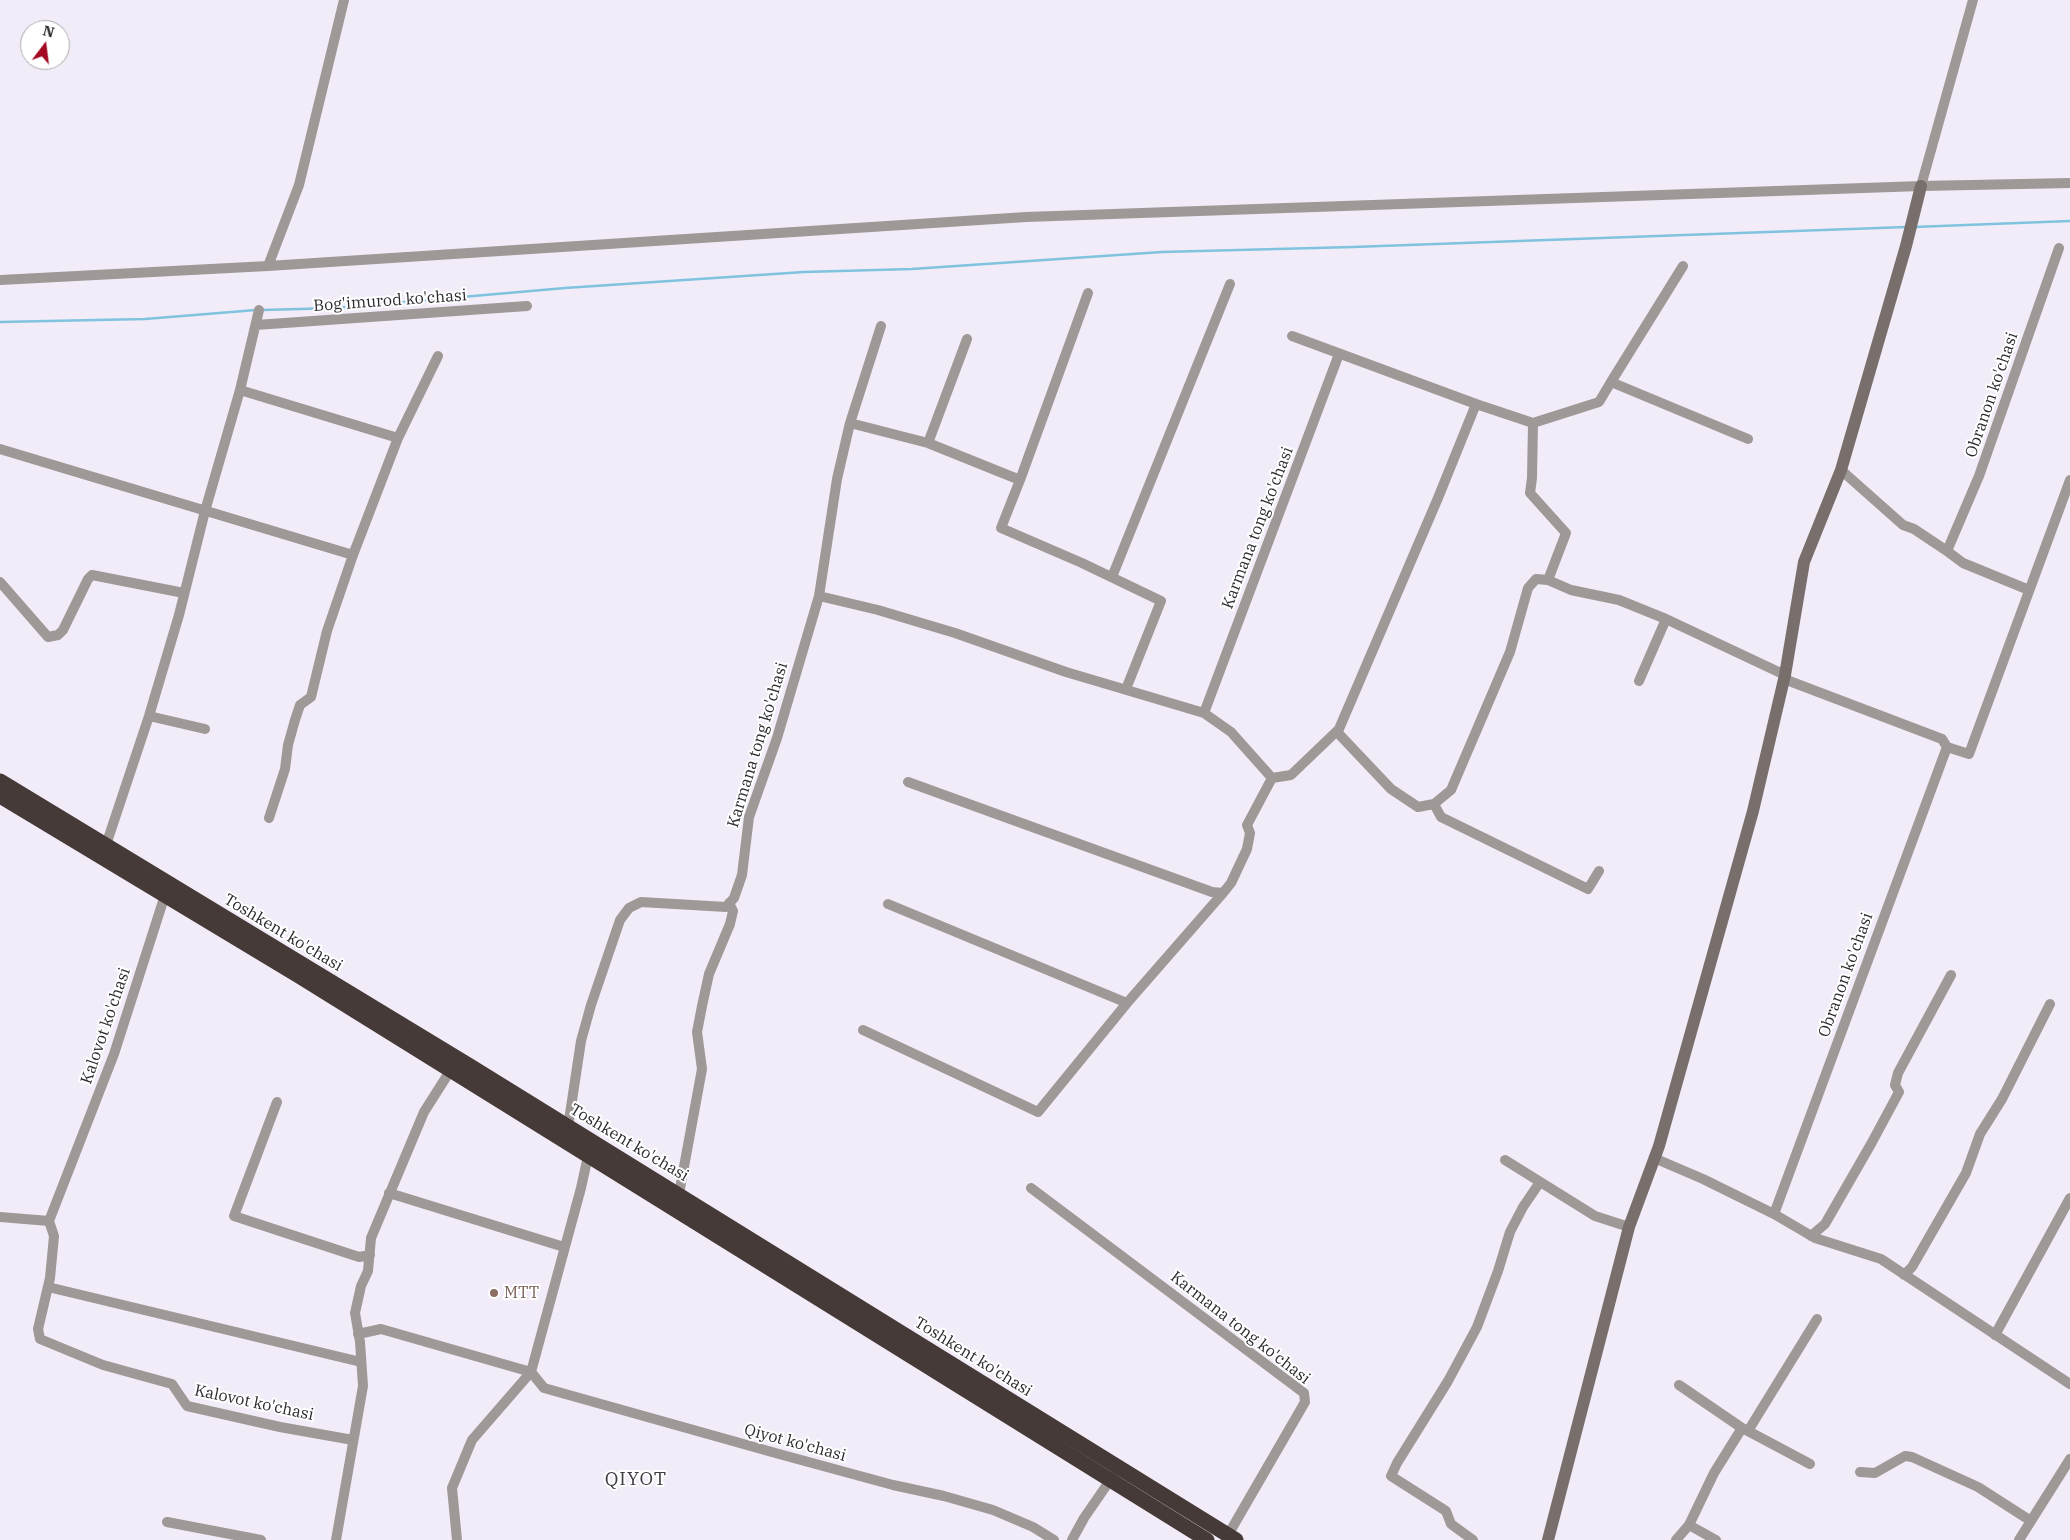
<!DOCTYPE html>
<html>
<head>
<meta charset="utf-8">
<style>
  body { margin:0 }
  #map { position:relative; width:2070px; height:1540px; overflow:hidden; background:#f1ecf8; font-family:"IBM Plex Serif",serif }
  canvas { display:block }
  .north { position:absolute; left:20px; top:20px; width:50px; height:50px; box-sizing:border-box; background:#fff; border:1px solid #abaaac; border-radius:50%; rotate:15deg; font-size:14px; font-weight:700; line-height:20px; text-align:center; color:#2c2a2f }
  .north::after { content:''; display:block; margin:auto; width:18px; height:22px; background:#a40821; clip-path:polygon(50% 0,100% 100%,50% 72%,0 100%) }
</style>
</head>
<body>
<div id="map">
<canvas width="2070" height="1540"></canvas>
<div class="north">N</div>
</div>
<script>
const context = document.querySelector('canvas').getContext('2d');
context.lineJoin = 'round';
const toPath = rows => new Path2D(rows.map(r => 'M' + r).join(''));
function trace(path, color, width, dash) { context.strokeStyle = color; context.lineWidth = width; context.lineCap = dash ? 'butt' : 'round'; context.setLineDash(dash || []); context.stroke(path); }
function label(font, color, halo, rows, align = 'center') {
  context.font = font + ' "IBM Plex Serif",serif'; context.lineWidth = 4; context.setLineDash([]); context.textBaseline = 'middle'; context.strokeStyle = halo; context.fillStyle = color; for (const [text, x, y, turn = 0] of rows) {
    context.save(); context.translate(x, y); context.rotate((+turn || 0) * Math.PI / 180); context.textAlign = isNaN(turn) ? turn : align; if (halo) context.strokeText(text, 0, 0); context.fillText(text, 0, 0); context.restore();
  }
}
trace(toPath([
  [1914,227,2070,221],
  [262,310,336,308,565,288,804,272,912,269,1162,252,1353,247,1906,227],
  [0,322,145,319,256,310]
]), '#7fc3de', 2.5);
trace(toPath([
  [1921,186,1973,0],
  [268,266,299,185,344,0],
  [0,280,268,266,1026,217,1921,186,2070,183],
  [256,325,527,306],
  [1292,336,1476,404],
  [1611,382,1683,266],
  [240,390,398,438,353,555,327,631,311,697,300,705,295,720,288,745,285,769,269,818],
  [850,423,928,443,1020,480,1001,528,1082,563,1161,601,1126,689],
  [1533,423,1599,402,1611,382,1748,439],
  [398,438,438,356],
  [928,443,967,339],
  [0,449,353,555],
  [1841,470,1903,525,1914,529,1947,551,1979,476,2059,248],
  [1020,480,1088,293],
  [1947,551,1963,563,2029,590],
  [1112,577,1230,284],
  [0,582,48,637,58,635,63,630,88,579,92,575,184,593],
  [819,596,837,479,850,423,881,326],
  [1784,679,1942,739,1947,747],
  [1639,681,1666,619],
  [1204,713,1339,354],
  [149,716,205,729],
  [1337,732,1391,789,1418,807,1434,804,1451,790,1510,652,1528,588,1536,579,1548,580],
  [1272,778,1291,775,1339,729,1438,498,1476,404,1533,423,1532,478,1530,493,1566,533,1548,580,1571,590,1619,600,1666,619,1785,675],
  [908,782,1212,892,1223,893,1231,883,1247,849,1250,833,1247,825,1272,778],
  [1434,804,1441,817,1588,889,1599,871],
  [106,845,149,716,179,615,205,511,240,390,259,310],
  [888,904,1127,1003],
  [863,1030,1038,1112,1127,1003,1223,893],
  [277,1102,234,1216,359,1257,370,1255],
  [568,1127,581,1041,591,1005,620,920,629,908,641,902,726,907,734,898,742,875,749,817,777,738,819,596,878,610,955,633,1066,672,1204,713,1231,732,1272,778],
  [588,1156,581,1188,531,1372,544,1388,779,1454,893,1485,944,1496,993,1510,1033,1527,1054,1540],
  [1654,1158,1703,1179,1774,1214,1947,747,1969,754,2070,480],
  [1505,1160,1595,1216,1629,1227],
  [1031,1188,1304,1393,1305,1402,1228,1535],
  [389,1193,564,1247],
  [679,1194,702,1069,697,1032,702,1006,709,974,730,924,733,911,729,903],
  [1774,1214,1815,1238,1881,1259,2070,1384],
  [0,1217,49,1221,114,1054,165,895],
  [49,1221,54,1236,50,1278,38,1329,40,1339,103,1365,172,1384,187,1406,280,1427,353,1440],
  [1811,1236,1825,1224,1871,1144,1899,1092,1895,1085,1898,1073,1951,975],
  [1904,1275,1912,1267,1966,1173,1980,1134,2002,1099,2050,1004],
  [48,1287,361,1362],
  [358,1334,381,1329,531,1372,472,1440,452,1488,457,1540],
  [1995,1335,2070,1198],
  [1742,1428,1748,1431,1817,1319],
  [1748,1431,1810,1464],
  [1860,1472,1875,1473,1905,1456,1912,1457,1978,1487,2031,1521],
  [167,1522,261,1540],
  [1689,1525,1716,1540],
  [336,1540,363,1386,360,1342,355,1313,361,1286,368,1271,371,1238,424,1112,450,1071],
  [1072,1540,1084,1518,1113,1476],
  [1473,1540,1451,1524,1446,1511,1391,1476,1397,1463,1448,1381,1477,1327,1498,1271,1510,1232,1523,1207,1540,1182],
  [1676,1540,1689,1525,1714,1473,1742,1428,1679,1385],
  [2019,1540,2070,1459]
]), '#9e9897', 10);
trace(toPath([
  [1548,1540,1629,1227,1659,1146,1753,811,1785,675,1804,562,1841,470,1906,246,1921,186]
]), '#786f6d', 12);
trace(toPath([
  [0,781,470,1066,1236,1540],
  [0,796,299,976,1207,1540]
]), '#463a38', 15);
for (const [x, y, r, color] of [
  [494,1293,5,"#8d6e63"]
]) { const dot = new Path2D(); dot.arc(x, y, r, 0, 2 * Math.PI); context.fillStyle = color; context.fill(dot); trace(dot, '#fff', 2); }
label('16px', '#2c2a2f', '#fff', [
  ["Bog'imurod ko'chasi",390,301,-4],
  ["Obranon ko'chasi",1992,395,-71],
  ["Karmana tong ko'chasi",1258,528,-69],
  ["Karmana tong ko'chasi",758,745,-73],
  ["Toshkent ko'chasi",283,933,31],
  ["Obranon ko'chasi",1846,975,-70],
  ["Kalovot ko'chasi",106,1026,-71],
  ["Toshkent ko'chasi",629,1143,31],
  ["Karmana tong ko'chasi",1240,1328,38],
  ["Toshkent ko'chasi",973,1357,32],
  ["Kalovot ko'chasi",254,1403,12],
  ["Qiyot ko'chasi",795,1443,15]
]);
label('16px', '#785e54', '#fff', [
  ["MTT",504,1293]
], 'left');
context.letterSpacing = '1px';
label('19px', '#3f3b44', '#fff', [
  ["QIYOT",636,1480]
]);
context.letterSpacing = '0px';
</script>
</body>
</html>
